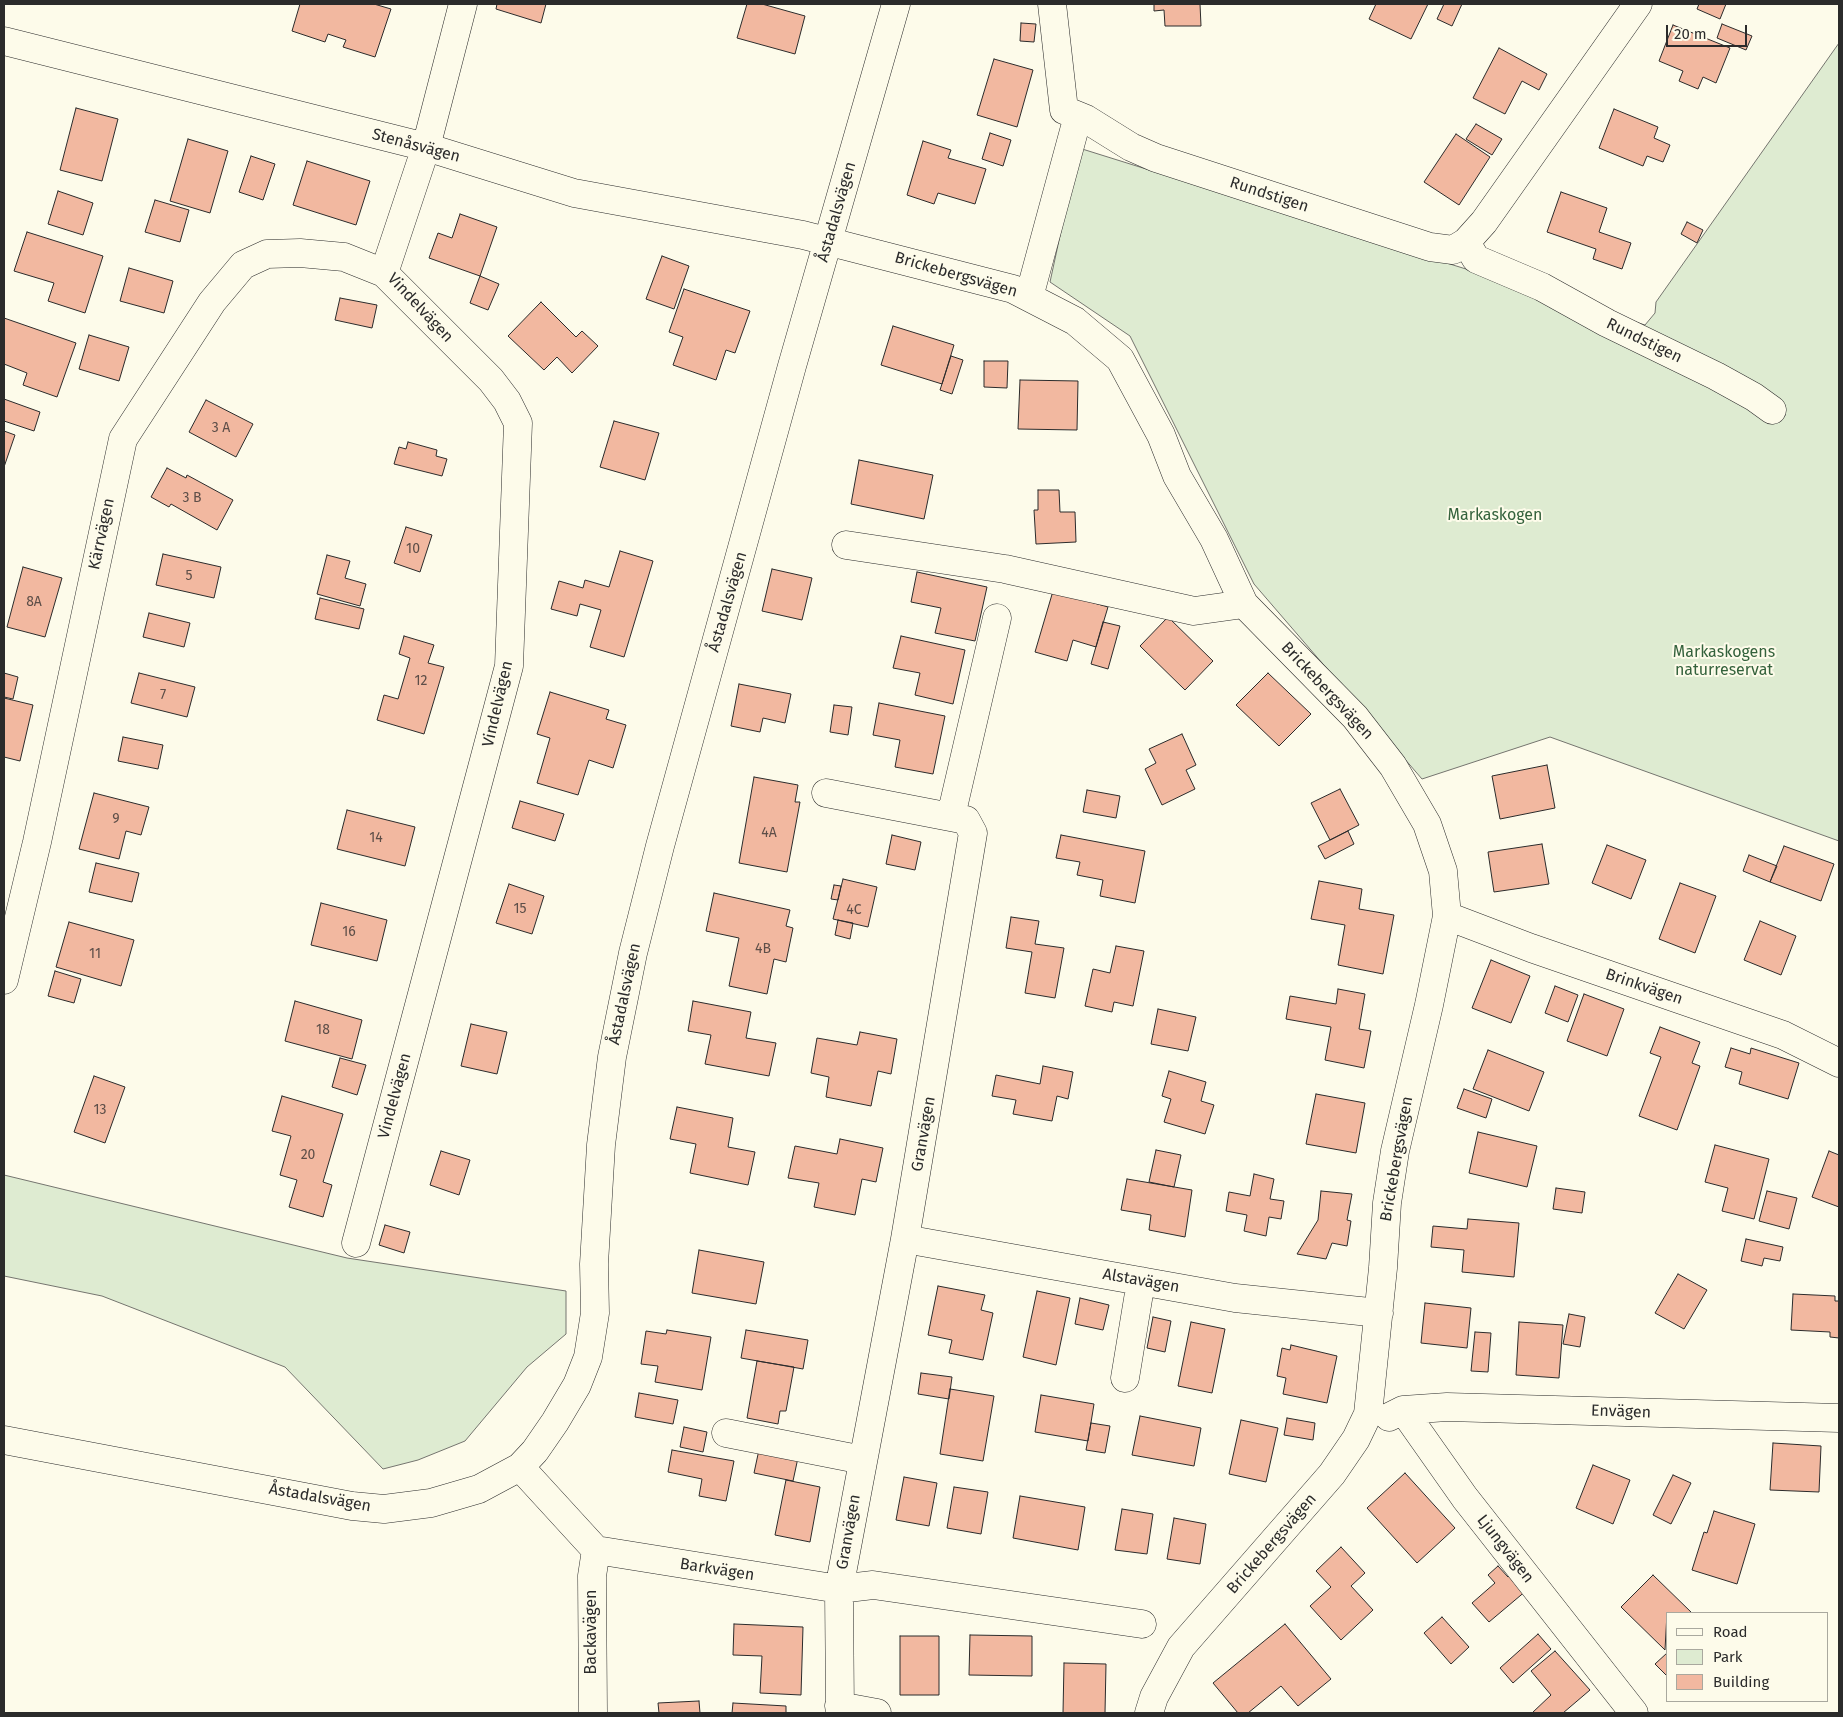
<!DOCTYPE html>
<html>
<head>
<meta charset="utf-8">
<style>
  body { margin:0 }
  #map { position:relative; width:1843px; height:1717px; overflow:hidden; background:#fdfbea; font-family:"Fira Sans",sans-serif }
  canvas { display:block }
  .frame { position:absolute; inset:0; border:5px solid #2b2b2b; pointer-events:none }
  .legend { position:absolute; left:1666px; top:1612px; width:162px; height:90px; box-sizing:border-box; background:#fdfbea; border:1px solid #a9a89e; margin:0; padding:6px 9px; list-style:none; font-size:15px; color:#2b2b2b }
  .legend li { display:flex; align-items:center; gap:10px; height:25px }
  .legend b { width:25px; border:1px solid #a9a89e }
  .scale { position:absolute; left:1666px; top:25px; width:81px; height:22px; box-sizing:border-box; border:2px solid #2b2b2b; border-top:0; padding-left:6px; font-size:15px; line-height:18px; white-space:nowrap; color:#2b2b2b; -webkit-text-stroke:4px #fdfbea; paint-order:stroke }
</style>
</head>
<body>
<div id="map">
<canvas width="1843" height="1717"></canvas>
<div class="frame"></div>
<ul class="legend">
<li><b style="height:6px;background:#fdfbea"></b>Road</li>
<li><b style="height:14px;background:#deebd1"></b>Park</li>
<li><b style="height:14px;background:#f2b8a0"></b>Building</li>
</ul>
<div class="scale">20 m</div>
</div>
<script>
const context = document.querySelector('canvas').getContext('2d');
context.lineJoin = 'round';
function fill(path, color) { context.fillStyle = color; context.fill(path, 'evenodd'); }
const toPath = rows => new Path2D(rows.map(r => 'M' + r).join(''));
function trace(path, color, width, dash) { context.strokeStyle = color; context.lineWidth = width; context.lineCap = dash ? 'butt' : 'round'; context.setLineDash(dash || []); context.stroke(path); }
function label(font, color, halo, rows, align = 'center') {
  context.font = font + ' "Fira Sans",sans-serif'; context.lineWidth = 4; context.setLineDash([]); context.textBaseline = 'middle'; context.strokeStyle = halo; context.fillStyle = color; for (const [text, x, y, turn = 0] of rows) {
    context.save(); context.translate(x, y); context.rotate((+turn || 0) * Math.PI / 180); context.textAlign = isNaN(turn) ? turn : align; if (halo) context.strokeText(text, 0, 0); context.fillText(text, 0, 0); context.restore();
  }
}
const green = toPath([
  [1839,43,1839,841,1550,737,1422,779,1254,584,1130,336,1050,282,1079,148,1645,325,1655,313,1656,302,1839,43],
  [4,1175,347,1258,566,1291,566,1334,527,1367,465,1441,418,1460,383,1469,285,1367,102,1296,4,1276,4,1175]
]);
fill(green, '#deebd1');
trace(green, '#74746e', 1);
const building = toPath([
  [300,4,374,4,391,9,375,57,343,47,346,40,328,34,325,42,292,31,300,4],
  [497,4,546,4,541,23,496,9,497,4],
  [747,4,762,4,805,16,795,54,737,38,747,4],
  [1154,4,1200,4,1201,26,1165,26,1164,10,1154,11,1154,4],
  [1376,4,1428,4,1411,39,1369,19,1376,4],
  [1444,4,1462,4,1452,26,1437,19,1444,4],
  [1699,4,1726,4,1720,19,1697,9,1699,4],
  [1021,23,1036,24,1034,42,1020,41,1021,23],
  [1722,24,1752,36,1746,50,1717,38,1722,24],
  [1673,25,1730,48,1716,83,1703,77,1698,89,1679,81,1683,71,1659,61,1673,25],
  [1499,48,1547,74,1539,90,1522,81,1505,114,1473,98,1499,48],
  [994,59,1033,70,1017,127,977,115,994,59],
  [76,108,118,119,102,181,60,170,76,108],
  [1614,109,1658,127,1654,138,1670,145,1663,162,1647,156,1643,166,1599,148,1614,109],
  [1476,124,1502,139,1492,155,1466,139,1476,124],
  [990,133,1011,140,1003,166,982,159,990,133],
  [1456,134,1490,157,1459,205,1424,182,1456,134],
  [188,139,228,151,210,213,170,201,188,139],
  [923,141,951,150,948,158,986,169,975,204,938,193,934,204,907,195,923,141],
  [251,156,275,164,263,200,239,192,251,156],
  [307,161,370,181,356,225,293,205,307,161],
  [58,191,93,203,83,235,48,224,58,191],
  [1561,192,1607,208,1599,232,1631,243,1622,269,1593,259,1596,249,1547,232,1561,192],
  [155,200,189,210,180,242,145,232,155,200],
  [460,214,497,227,480,276,429,258,438,233,452,238,460,214],
  [1687,222,1703,230,1697,243,1681,234,1687,222],
  [27,232,103,256,85,313,48,301,54,283,14,271,27,232],
  [662,256,689,266,674,309,646,299,662,256],
  [129,268,173,281,164,313,120,301,129,268],
  [480,276,499,284,488,310,470,303,480,276],
  [684,289,750,311,735,353,726,350,716,380,673,365,683,337,669,332,684,289],
  [340,298,377,305,372,328,335,320,340,298],
  [541,302,576,337,582,331,598,346,572,373,557,357,544,370,508,336,541,302],
  [4,318,76,343,57,397,23,385,27,373,4,364,4,318],
  [893,326,954,345,942,384,881,365,893,326],
  [89,335,129,347,119,381,79,369,89,335],
  [951,356,963,360,952,394,940,390,951,356],
  [984,361,1008,361,1007,388,984,387,984,361],
  [1020,380,1078,381,1077,430,1018,429,1020,380],
  [4,399,40,412,34,431,4,421,4,399],
  [206,400,253,424,236,457,189,432,206,400],
  [614,421,659,433,645,480,600,467,614,421],
  [4,431,15,435,4,467,4,431],
  [408,442,437,450,436,456,447,459,442,476,394,464,399,447,406,449,408,442],
  [859,460,933,475,924,519,851,504,859,460],
  [167,468,186,478,187,475,233,500,217,530,171,504,169,507,151,497,167,468],
  [1038,490,1059,490,1060,512,1075,512,1076,542,1036,544,1034,510,1038,510,1038,490],
  [406,527,432,535,420,572,394,563,406,527],
  [620,551,653,561,624,657,590,647,601,610,580,604,577,616,551,609,559,581,583,588,585,580,609,587,620,551],
  [163,554,221,567,214,598,156,585,163,554],
  [327,555,350,561,345,578,366,584,360,606,317,594,327,555],
  [23,567,62,578,45,637,7,627,23,567],
  [772,569,812,578,802,620,762,611,772,569],
  [917,572,987,587,975,641,935,633,941,608,911,602,917,572],
  [1053,591,1108,607,1096,647,1073,640,1067,661,1035,652,1053,591],
  [320,598,364,609,359,629,315,619,320,598],
  [149,613,190,623,184,647,143,637,149,613],
  [1168,617,1213,661,1185,690,1140,646,1168,617],
  [1103,622,1120,626,1108,669,1091,664,1103,622],
  [404,636,434,645,428,663,444,667,424,734,377,720,384,695,398,699,410,658,399,654,404,636],
  [901,636,965,650,953,704,915,695,920,673,893,668,901,636],
  [4,673,18,677,13,699,4,697,4,673],
  [139,673,195,687,187,717,131,703,139,673],
  [1268,673,1311,714,1279,746,1236,705,1268,673],
  [739,684,791,694,785,723,763,718,760,732,731,726,739,684],
  [550,692,609,710,606,719,626,725,613,768,589,760,578,795,537,783,550,738,537,734,550,692],
  [4,698,33,705,20,761,4,757,4,698],
  [879,703,945,716,933,774,895,767,900,740,873,735,879,703],
  [834,705,852,707,848,735,830,732,834,705],
  [1182,734,1196,765,1186,770,1195,789,1162,805,1145,769,1156,763,1149,749,1182,734],
  [123,737,163,745,158,769,118,761,123,737],
  [1547,765,1555,808,1500,819,1492,776,1547,765],
  [754,777,798,785,795,802,800,802,787,872,739,863,754,777],
  [1340,789,1359,825,1330,840,1311,803,1340,789],
  [1087,790,1120,796,1116,818,1083,812,1087,790],
  [94,793,149,807,141,835,126,831,119,859,79,849,94,793],
  [520,801,564,814,555,841,512,828,520,801],
  [347,810,415,827,405,866,337,849,347,810],
  [1348,831,1354,844,1325,859,1318,846,1348,831],
  [892,835,921,842,915,870,886,864,892,835],
  [1061,835,1145,851,1135,903,1100,896,1103,880,1077,875,1080,862,1056,858,1061,835],
  [1542,844,1549,884,1494,892,1488,852,1542,844],
  [1607,845,1646,860,1631,899,1592,883,1607,845],
  [1784,846,1834,864,1821,901,1770,882,1784,846],
  [1749,855,1777,866,1770,882,1743,871,1749,855],
  [96,863,139,873,132,902,89,892,96,863],
  [843,879,877,887,868,927,833,919,843,879],
  [1319,881,1362,889,1359,909,1394,915,1383,974,1338,965,1345,925,1311,919,1319,881],
  [1680,883,1716,896,1695,953,1659,939,1680,883],
  [509,884,544,896,532,934,496,923,509,884],
  [834,885,841,886,838,900,831,899,834,885],
  [714,893,790,910,786,926,793,928,786,962,774,959,767,994,729,986,739,938,706,931,714,893],
  [321,903,387,920,377,961,311,945,321,903],
  [1011,917,1039,921,1035,944,1064,948,1055,998,1025,993,1032,952,1006,948,1011,917],
  [838,920,853,923,850,939,835,935,838,920],
  [1760,921,1796,936,1781,975,1744,960,1760,921],
  [69,922,134,940,121,986,56,967,69,922],
  [1116,946,1144,951,1133,1006,1114,1002,1112,1012,1085,1006,1093,969,1110,973,1116,946],
  [1491,960,1530,976,1511,1023,1472,1008,1491,960],
  [55,971,81,979,74,1003,48,996,55,971],
  [1555,986,1578,995,1568,1022,1545,1013,1555,986],
  [1338,989,1365,994,1359,1029,1371,1031,1364,1068,1325,1060,1331,1027,1286,1019,1290,996,1336,1004,1338,989],
  [1584,994,1624,1009,1607,1056,1567,1041,1584,994],
  [295,1001,362,1020,352,1059,285,1041,295,1001],
  [693,1001,751,1012,746,1038,776,1043,769,1076,705,1064,711,1035,688,1031,693,1001],
  [1158,1009,1196,1017,1188,1051,1151,1044,1158,1009],
  [471,1024,507,1032,497,1074,461,1066,471,1024],
  [1660,1027,1700,1042,1692,1063,1700,1066,1677,1130,1639,1116,1661,1057,1650,1053,1660,1027],
  [860,1032,897,1039,891,1074,878,1071,871,1106,826,1097,829,1077,811,1073,817,1038,857,1045,860,1032],
  [1731,1048,1750,1054,1751,1048,1799,1063,1788,1099,1739,1084,1742,1072,1725,1067,1731,1048],
  [1488,1050,1544,1072,1529,1111,1473,1089,1488,1050],
  [340,1058,366,1065,357,1095,332,1087,340,1058],
  [1043,1066,1073,1072,1068,1099,1057,1096,1052,1121,1013,1114,1016,1100,992,1096,996,1075,1040,1084,1043,1066],
  [1169,1071,1206,1082,1201,1101,1214,1105,1205,1134,1164,1122,1171,1099,1162,1096,1169,1071],
  [94,1076,125,1087,105,1143,74,1132,94,1076],
  [1464,1089,1492,1099,1486,1118,1457,1108,1464,1089],
  [1316,1094,1365,1103,1356,1153,1306,1144,1316,1094],
  [282,1096,343,1114,323,1182,332,1185,323,1217,289,1207,297,1180,280,1175,291,1136,272,1131,282,1096],
  [677,1107,733,1118,728,1147,755,1152,748,1185,690,1173,696,1144,670,1139,677,1107],
  [1478,1132,1537,1146,1527,1187,1469,1173,1478,1132],
  [840,1139,883,1148,876,1182,862,1179,855,1215,814,1207,819,1183,788,1178,795,1146,837,1154,840,1139],
  [1715,1145,1769,1159,1754,1219,1722,1211,1728,1188,1705,1182,1715,1145],
  [1156,1150,1181,1155,1174,1187,1149,1182,1156,1150],
  [441,1151,470,1160,459,1195,430,1185,441,1151],
  [1829,1151,1839,1155,1839,1207,1812,1197,1829,1151],
  [1254,1174,1274,1179,1270,1199,1284,1201,1281,1219,1269,1217,1266,1236,1244,1231,1247,1215,1226,1211,1229,1192,1250,1196,1254,1174],
  [1127,1179,1192,1190,1185,1237,1149,1230,1151,1215,1121,1210,1127,1179],
  [1556,1188,1585,1192,1582,1213,1553,1209,1556,1188],
  [1321,1191,1352,1194,1347,1220,1351,1221,1347,1246,1332,1243,1326,1259,1297,1254,1318,1220,1321,1191],
  [1767,1191,1797,1198,1789,1229,1759,1221,1767,1191],
  [1468,1219,1519,1223,1514,1277,1462,1272,1464,1250,1431,1247,1433,1226,1467,1229,1468,1219],
  [385,1225,410,1232,404,1253,379,1245,385,1225],
  [1746,1239,1783,1247,1780,1261,1764,1258,1762,1266,1741,1261,1746,1239],
  [699,1250,764,1262,756,1304,692,1293,699,1250],
  [1678,1274,1707,1290,1684,1329,1655,1313,1678,1274],
  [938,1286,985,1295,981,1310,993,1313,983,1360,949,1353,952,1340,928,1335,938,1286],
  [1037,1291,1070,1298,1056,1365,1023,1357,1037,1291],
  [1793,1294,1835,1296,1835,1301,1839,1301,1839,1338,1830,1337,1830,1332,1791,1330,1793,1294],
  [1080,1298,1109,1305,1103,1330,1075,1324,1080,1298],
  [1425,1303,1471,1308,1467,1348,1421,1343,1425,1303],
  [1569,1314,1585,1317,1580,1347,1563,1344,1569,1314],
  [1153,1317,1171,1321,1165,1352,1147,1348,1153,1317],
  [1191,1322,1225,1329,1212,1393,1178,1386,1191,1322],
  [1519,1322,1563,1325,1559,1378,1516,1375,1519,1322],
  [667,1330,711,1337,702,1390,655,1382,658,1366,641,1364,646,1331,666,1334,667,1330],
  [746,1330,808,1340,803,1369,741,1358,746,1330],
  [1475,1332,1491,1333,1488,1372,1471,1371,1475,1332],
  [1291,1345,1337,1356,1327,1403,1283,1394,1286,1378,1277,1376,1282,1348,1290,1350,1291,1345],
  [757,1361,794,1367,786,1411,780,1411,778,1424,747,1418,757,1361],
  [921,1373,952,1377,949,1399,918,1394,921,1373],
  [950,1389,994,1396,983,1461,940,1454,950,1389],
  [639,1393,678,1400,673,1424,635,1417,639,1393],
  [1041,1395,1094,1404,1088,1441,1035,1432,1041,1395],
  [1140,1416,1201,1428,1194,1466,1132,1455,1140,1416],
  [1287,1418,1315,1423,1313,1440,1284,1435,1287,1418],
  [1241,1420,1278,1428,1266,1482,1229,1474,1241,1420],
  [1091,1423,1110,1426,1105,1453,1086,1450,1091,1423],
  [684,1427,707,1432,703,1452,680,1447,684,1427],
  [1773,1443,1821,1446,1819,1492,1770,1490,1773,1443],
  [760,1445,799,1453,793,1481,754,1473,760,1445],
  [672,1450,734,1461,726,1501,699,1496,702,1479,668,1472,672,1450],
  [1593,1465,1630,1480,1613,1524,1576,1508,1593,1465],
  [1405,1473,1455,1528,1417,1563,1367,1508,1405,1473],
  [1673,1475,1691,1483,1671,1524,1653,1515,1673,1475],
  [904,1477,937,1483,929,1526,896,1520,904,1477],
  [786,1480,820,1487,810,1542,775,1535,786,1480],
  [954,1487,988,1492,981,1534,947,1528,954,1487],
  [1020,1496,1085,1507,1078,1550,1013,1538,1020,1496],
  [1122,1509,1153,1514,1147,1554,1115,1550,1122,1509],
  [1714,1511,1755,1524,1737,1584,1692,1570,1704,1532,1707,1533,1714,1511],
  [1174,1518,1206,1524,1200,1564,1167,1559,1174,1518],
  [1341,1547,1365,1573,1351,1586,1373,1610,1341,1640,1310,1606,1331,1587,1316,1571,1341,1547],
  [1498,1566,1508,1577,1513,1573,1527,1590,1489,1622,1472,1603,1495,1583,1488,1575,1498,1566],
  [1653,1575,1692,1613,1667,1613,1665,1650,1621,1607,1653,1575],
  [1442,1617,1469,1647,1451,1664,1424,1633,1442,1617],
  [734,1624,803,1627,801,1695,760,1693,762,1656,733,1655,734,1624],
  [1285,1624,1331,1679,1298,1706,1281,1686,1248,1713,1238,1713,1213,1683,1285,1624],
  [1538,1634,1551,1649,1513,1683,1500,1668,1538,1634],
  [970,1635,1032,1636,1032,1676,969,1675,970,1635],
  [900,1636,939,1636,939,1695,900,1695,900,1636],
  [1555,1651,1590,1690,1563,1713,1532,1713,1551,1695,1531,1671,1555,1651],
  [1667,1653,1667,1676,1655,1664,1667,1653],
  [1064,1663,1106,1664,1105,1713,1063,1713,1064,1663],
  [699,1701,700,1713,659,1713,658,1703,699,1701],
  [733,1703,786,1706,786,1713,732,1713,733,1703]
]);
fill(building, '#f2b8a0');
trace(building, '#2b2b2b', 1);
const minor = toPath([
  [1052,4,1064,110,1086,119,1131,147,1156,158,1430,247,1453,250,1466,242,1484,222,1638,4],
  [4,41,426,147,574,193,803,235,1013,289,1075,321,1120,359,1161,435,1177,476,1214,539,1244,604,1355,717,1393,766,1427,824,1443,871,1447,916,1429,1005,1395,1151,1387,1203,1383,1268,1368,1414,1356,1439,1332,1474,1181,1647,1154,1697,1149,1713],
  [1466,242,1476,259,1542,287,1607,323,1716,376,1754,397,1772,410],
  [1029,297,1078,116],
  [846,545,1005,569,1194,611,1244,604],
  [826,793,966,820,973,833,905,1239,839,1589,840,1713],
  [951,816,997,618],
  [1447,916,1531,948,1783,1035,1839,1063],
  [4,980,37,842,123,439,212,302,243,265,267,254,300,253,344,257,384,273],
  [905,1239,1235,1298,1379,1313],
  [356,1243,509,666,518,423,507,401,491,380,384,273,426,147,463,4],
  [1125,1378,1141,1281],
  [1403,1410,1447,1407,1839,1418],
  [1389,1417,1403,1410,1465,1498,1634,1713],
  [726,1433,863,1460],
  [4,1440,352,1506,384,1509,431,1503,479,1489,520,1467,535,1451,555,1422,577,1385,588,1357,595,1313,594,1264,601,1145,612,1057,633,953,660,846,792,366,896,4],
  [520,1467,596,1550],
  [596,1550,839,1589,873,1585,1142,1624],
  [839,1706,877,1713],
  [593,1713,592,1576,596,1550]
]);
trace(minor, '#2b2b2b', 29);
trace(minor, '#fdfbea', 28);
label('14px', '#5d4e48', null, [
  ["3 A",221,428],
  ["3 B",192,498],
  ["10",413,549],
  ["5",189,576],
  ["8A",34,602],
  ["12",421,681],
  ["7",163,695],
  ["9",116,819],
  ["4A",769,833],
  ["14",376,838],
  ["15",520,909],
  ["4C",854,910],
  ["16",349,932],
  ["4B",763,949],
  ["11",95,954],
  ["18",323,1030],
  ["13",100,1110],
  ["20",308,1155]
]);
label('16px', '#2b2b2b', '#fdfbea', [
  ["Stenåsvägen",416,146,15],
  ["Rundstigen",1269,195,18],
  ["Åstadalsvägen",837,212,-74],
  ["Brickebergsvägen",956,275,16],
  ["Vindelvägen",420,308,47],
  ["Rundstigen",1644,341,26],
  ["Kärrvägen",102,534,-78],
  ["Åstadalsvägen",728,602,-74],
  ["Brickebergsvägen",1327,691,47],
  ["Vindelvägen",498,704,-77],
  ["Brinkvägen",1644,987,19],
  ["Åstadalsvägen",625,994,-78],
  ["Vindelvägen",395,1096,-75],
  ["Granvägen",924,1134,-80],
  ["Brickebergsvägen",1397,1159,-80],
  ["Alstavägen",1141,1281,10],
  ["Envägen",1621,1412,2],
  ["Åstadalsvägen",320,1498,10],
  ["Granvägen",849,1532,-80],
  ["Brickebergsvägen",1272,1544,-49],
  ["Ljungvägen",1505,1549,52],
  ["Barkvägen",717,1570,9],
  ["Backavägen",592,1632,-90]
]);
label('16px', '#34623c', '#fdfbea', [
  ["Markaskogen",1495,516],
  ["Markaskogens",1724,653],
  ["naturreservat",1724,671]
]);
</script>
</body>
</html>
